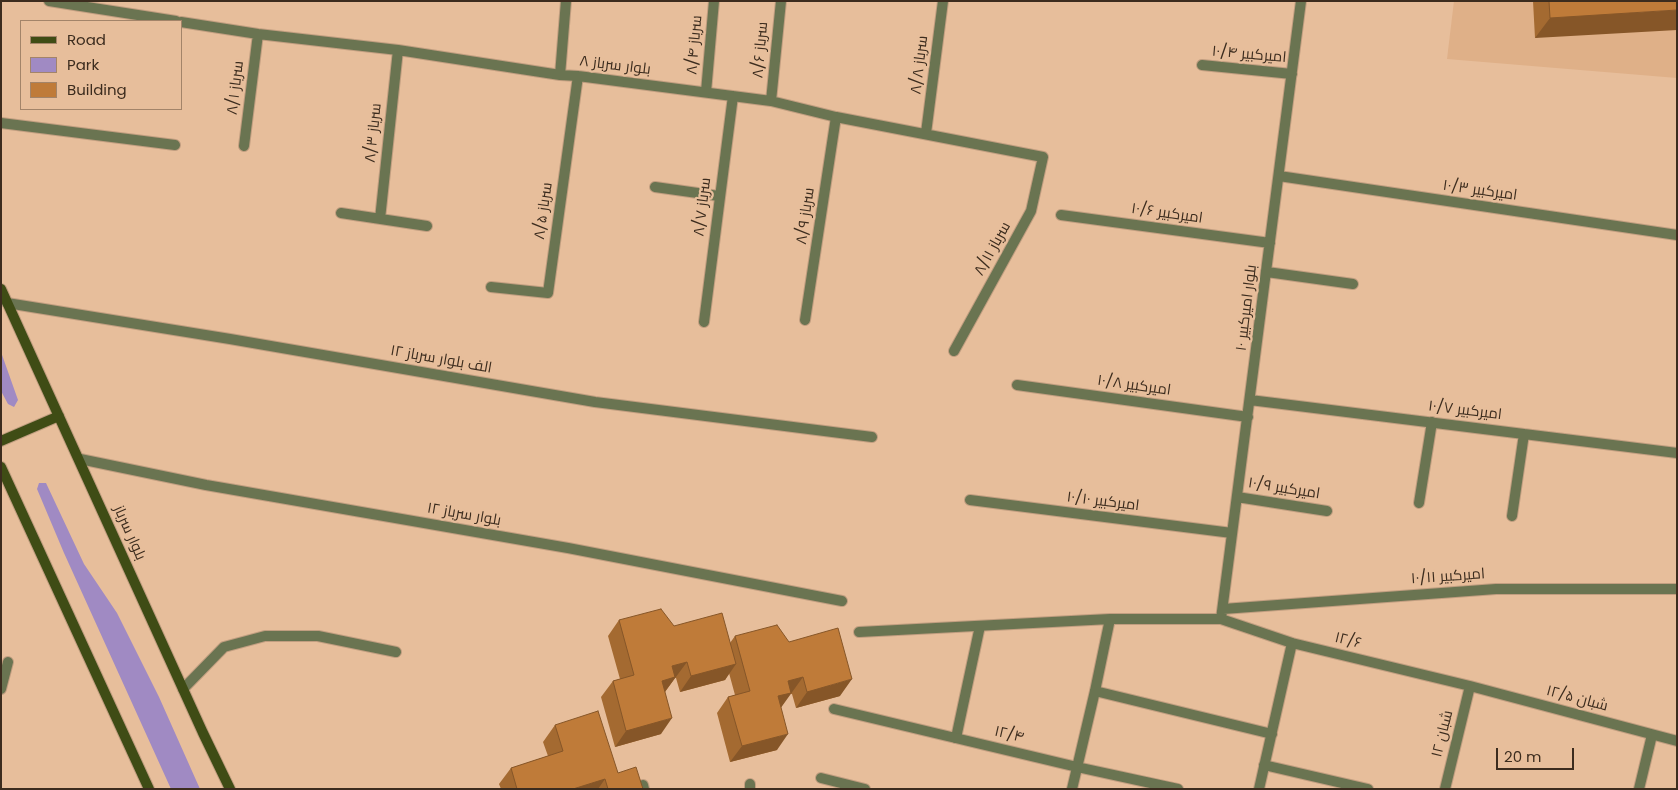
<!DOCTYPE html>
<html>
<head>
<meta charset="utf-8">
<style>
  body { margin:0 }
  #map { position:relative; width:1678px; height:790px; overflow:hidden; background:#e7be9b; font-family:Poppins,sans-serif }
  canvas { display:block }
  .frame { position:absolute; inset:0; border:2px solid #3c2c1e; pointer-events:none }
  .legend { position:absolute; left:20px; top:20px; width:162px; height:90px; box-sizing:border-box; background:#e7be9b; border:1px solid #a38469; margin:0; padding:6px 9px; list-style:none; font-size:15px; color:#3c2c1e }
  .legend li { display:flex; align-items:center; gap:10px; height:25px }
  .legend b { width:25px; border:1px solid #a38469 }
  .scale { position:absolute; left:1496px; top:748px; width:78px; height:22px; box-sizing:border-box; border:2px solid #3c2c1e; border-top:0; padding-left:6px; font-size:15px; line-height:18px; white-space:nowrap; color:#3c2c1e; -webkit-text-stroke:4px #e7be9b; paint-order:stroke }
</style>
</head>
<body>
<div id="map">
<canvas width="1678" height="790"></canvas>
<div class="frame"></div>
<ul class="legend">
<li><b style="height:6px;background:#3f4c15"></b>Road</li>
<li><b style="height:14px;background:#a08ac3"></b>Park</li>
<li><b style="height:14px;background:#bf7b39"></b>Building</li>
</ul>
<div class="scale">20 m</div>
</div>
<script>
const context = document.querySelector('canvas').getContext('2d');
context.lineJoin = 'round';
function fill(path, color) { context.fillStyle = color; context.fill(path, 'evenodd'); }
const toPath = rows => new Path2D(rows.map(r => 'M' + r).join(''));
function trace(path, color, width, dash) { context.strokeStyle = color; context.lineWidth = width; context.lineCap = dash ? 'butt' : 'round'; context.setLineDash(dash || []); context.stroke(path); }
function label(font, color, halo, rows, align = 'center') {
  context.font = font + ' Poppins,Cairo,sans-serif'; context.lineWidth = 4.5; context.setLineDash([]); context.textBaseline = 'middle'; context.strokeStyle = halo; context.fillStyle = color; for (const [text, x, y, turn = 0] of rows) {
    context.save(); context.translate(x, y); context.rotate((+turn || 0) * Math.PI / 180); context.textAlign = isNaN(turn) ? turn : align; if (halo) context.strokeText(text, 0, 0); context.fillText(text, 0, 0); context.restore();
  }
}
fill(toPath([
  [1454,1,1677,1,1677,78,1447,59]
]), '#dfb088');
fill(toPath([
  [1,352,18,400,14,407,8,404,1,391],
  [39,483,46,483,84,564,117,613,159,697,200,789,171,789,64,553,37,489]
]), '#a08ac3');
const lane = toPath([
  [956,738,980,626]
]);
const street = toPath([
  [49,1,176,21],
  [181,22,258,34,398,50,560,75,578,76,771,101,836,117,1043,157,1031,211,954,351],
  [1202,65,1292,74],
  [560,75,566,1],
  [706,92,714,1],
  [771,101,781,1],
  [1,123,175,145],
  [926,133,943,1],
  [244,146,258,34],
  [1279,176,1677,235],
  [655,187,719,196],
  [341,213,427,226],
  [1061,215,1270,243],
  [380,219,398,50],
  [1267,272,1353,284],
  [491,287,548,293,578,76],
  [7,303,230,339,595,402,872,437],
  [805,320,836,117],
  [704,322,733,96],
  [1017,385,1248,417],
  [1250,400,1677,453],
  [80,459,206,485,568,548,842,601],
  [1237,497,1327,511],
  [970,500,1232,533],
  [1419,503,1432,422],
  [1512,516,1524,434],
  [1223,609,1496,589,1677,589],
  [1221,619,1301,1],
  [859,632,1110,619,1221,619,1292,643,1470,686,1677,741],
  [1,689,8,662],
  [183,689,224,647,265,636,318,636,396,652],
  [1095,691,1272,734],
  [834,709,1077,767,1178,789],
  [1264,765,1368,789],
  [821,778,865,789],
  [643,785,644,789],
  [750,789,750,784],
  [1072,789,1095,691,1110,619],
  [1259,789,1292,643],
  [1445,789,1470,686],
  [1639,789,1652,735]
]);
const secondary = toPath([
  [1,289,203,733,230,789],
  [1,441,59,416],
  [1,467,149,789]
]);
trace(lane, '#c19e80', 12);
trace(street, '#c19e80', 12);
trace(secondary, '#c19e80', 12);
trace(lane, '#6a7451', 10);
trace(street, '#6a7451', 10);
trace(secondary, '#3f4c15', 10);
fill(toPath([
  [1533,1,1677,1,1535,38],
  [619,620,674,626,730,643,735,636,789,642,840,696,796,708,792,694,790,694,781,707,777,750,730,762,717,713,728,697,735,695,729,673,725,680,680,692,676,678,675,678,665,692,661,734,615,747,601,697,613,681,620,679,608,636],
  [555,725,618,773,643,789,501,789,499,784,511,768,548,756,543,742]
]), '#a46a31');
fill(toPath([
  [1677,10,1677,30,1535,38,1550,18],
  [687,662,664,693,651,697,672,666],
  [736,664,725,680,680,692,691,676],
  [803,677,780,709,767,712,788,681],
  [852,679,840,696,796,708,807,692],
  [672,718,661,734,615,747,626,731],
  [788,734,777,750,730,762,742,746],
  [605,779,598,789,573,789]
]), '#865628');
const building = toPath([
  [1549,1,1677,1,1677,10,1550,18,1549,1],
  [661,609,674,626,722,613,736,664,691,676,687,662,672,666,675,677,662,681,672,718,626,731,613,681,634,675,619,620,661,609],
  [777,625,789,642,838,628,852,679,807,692,803,677,788,681,791,693,778,696,788,734,742,746,728,697,750,691,735,636,777,625],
  [598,711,618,773,636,767,643,789,608,789,605,779,573,789,517,789,511,768,563,751,555,725,598,711]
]);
fill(building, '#bf7b39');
trace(building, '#865628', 1);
label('15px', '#3c2c1e', '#e7be9b', [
  ["۸/۴ سرباز",695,45,-85],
  ["۸/۶ سرباز",761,50,-85],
  ["۱۰/۴ امیرکبیر",1249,55,5],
  ["۸/۸ سرباز",920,65,-83],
  ["۸ بلوار سرباز",615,66,7],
  ["۸/۱ سرباز",236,88,-83],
  ["۸/۳ سرباز",374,133,-84],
  ["۱۰/۳ امیرکبیر",1480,191,8],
  ["۸/۷ سرباز",703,207,-83],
  ["۸/۵ سرباز",544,211,-82],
  ["۱۰/۶ امیرکبیر",1167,214,8],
  ["۸/۹ سرباز",806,216,-82],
  ["۸/۱۱ سرباز",993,249,-61],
  ["۱۰ بلوار امیرکبیر",1247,308,-83],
  ["۱۲ الف بلوار سرباز",441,360,10],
  ["۱۰/۸ امیرکبیر",1134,386,8],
  ["۱۰/۷ امیرکبیر",1465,411,7],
  ["۱۰/۹ امیرکبیر",1284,489,9],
  ["۱۰/۱۰ امیرکبیر",1103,502,7],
  ["۱۲ بلوار سرباز",464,515,10],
  ["بلوار سرباز",129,533,66],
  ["۱۰/۱۱ امیرکبیر",1448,577,-4],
  ["۱۲/۶",1348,641,14],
  ["۱۲/۵ شبان",1577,699,15],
  ["۱۲ شبان",1443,734,-76],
  ["۱۲/۴",1009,735,13]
]);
</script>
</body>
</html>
